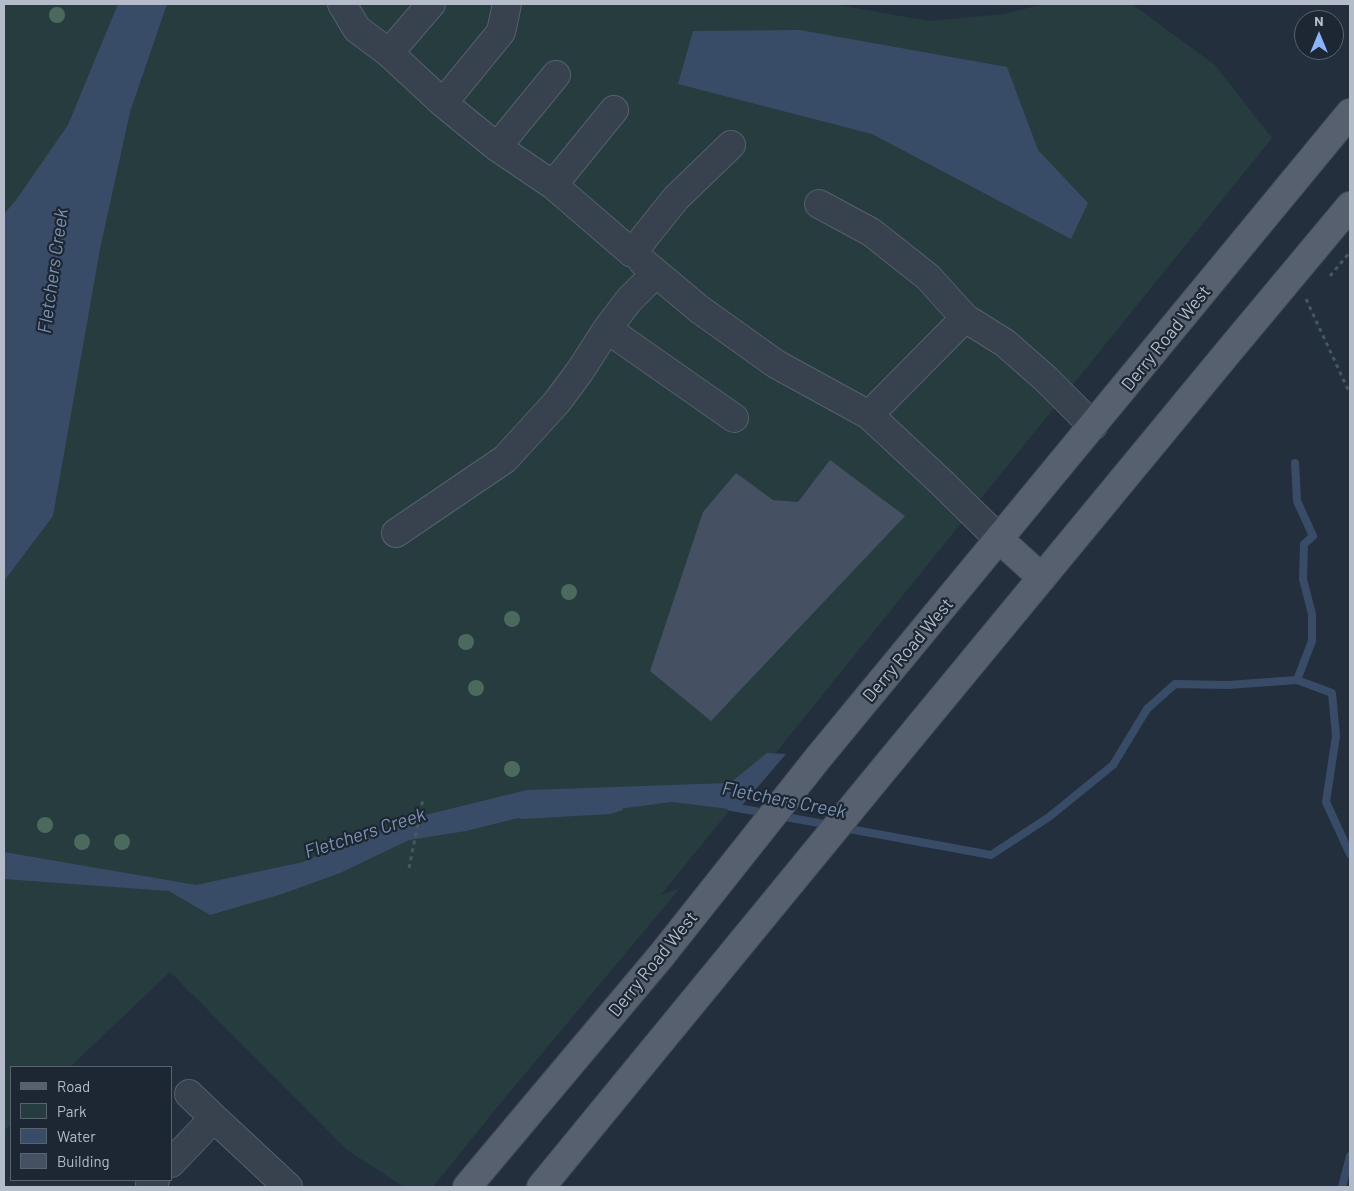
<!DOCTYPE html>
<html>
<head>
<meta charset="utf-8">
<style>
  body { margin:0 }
  #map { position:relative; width:1354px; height:1191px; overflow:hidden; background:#242f3e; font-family:Barlow,sans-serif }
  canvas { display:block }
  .frame { position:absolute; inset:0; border:5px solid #b4bcc9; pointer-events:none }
  .legend { position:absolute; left:10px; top:1066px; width:162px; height:115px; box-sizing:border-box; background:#1d2633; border:1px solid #59626f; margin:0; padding:6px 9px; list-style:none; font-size:15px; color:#b4bcc9 }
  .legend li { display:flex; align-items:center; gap:10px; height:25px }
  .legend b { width:25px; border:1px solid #59626f }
  .north { position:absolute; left:1294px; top:10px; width:50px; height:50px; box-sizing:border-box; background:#1d2633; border:1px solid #59626f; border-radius:50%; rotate:0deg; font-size:14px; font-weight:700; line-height:20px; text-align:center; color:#b4bcc9 }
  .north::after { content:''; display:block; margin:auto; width:18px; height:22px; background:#8ab4f8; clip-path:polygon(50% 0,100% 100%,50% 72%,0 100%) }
</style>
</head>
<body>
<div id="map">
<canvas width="1354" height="1191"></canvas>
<div class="frame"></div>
<ul class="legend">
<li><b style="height:6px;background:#56606e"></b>Road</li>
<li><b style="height:14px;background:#263c3f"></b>Park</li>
<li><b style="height:14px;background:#394c67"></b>Water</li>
<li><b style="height:14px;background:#455162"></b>Building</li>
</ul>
<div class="north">N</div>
</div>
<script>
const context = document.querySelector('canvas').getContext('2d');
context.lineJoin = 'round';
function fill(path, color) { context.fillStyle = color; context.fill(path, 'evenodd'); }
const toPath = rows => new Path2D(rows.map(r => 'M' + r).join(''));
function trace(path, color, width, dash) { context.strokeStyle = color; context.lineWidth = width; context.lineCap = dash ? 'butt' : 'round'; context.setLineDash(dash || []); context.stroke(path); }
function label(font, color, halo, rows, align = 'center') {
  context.font = font + ' Barlow,sans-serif'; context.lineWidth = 4.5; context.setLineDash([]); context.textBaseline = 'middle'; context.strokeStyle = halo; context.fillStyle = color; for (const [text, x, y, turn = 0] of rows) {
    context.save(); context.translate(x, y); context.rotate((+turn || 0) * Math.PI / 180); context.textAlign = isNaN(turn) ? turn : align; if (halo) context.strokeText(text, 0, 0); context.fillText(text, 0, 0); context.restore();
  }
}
fill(toPath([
  [4,4,833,4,929,21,1004,14,1044,4,1132,4,1215,65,1272,138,661,895,680,888,499,1105,433,1187,404,1187,347,1150,170,972,70,1067,11,1067,11,1124,4,1131]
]), '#263c3f');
fill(toPath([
  [118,4,167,4,130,112,100,249,53,516,4,581,4,214,16,200,68,125],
  [800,30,1007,67,1038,150,1088,203,1071,239,872,134,678,84,693,31],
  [767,753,786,754,738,810,672,802,610,810,550,810,466,831,409,840,340,873,282,894,210,915,169,891,4,879,4,852,196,885,303,862,348,842,425,815,527,790,730,783]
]), '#394c67');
trace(toPath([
  [1295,463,1297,501,1313,536,1304,544,1303,579,1312,614,1312,641,1297,680],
  [731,807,766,813],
  [522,815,610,810,619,807],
  [780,816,830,825],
  [844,828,991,855,1049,817,1113,765,1147,709,1175,684,1228,685,1297,680,1332,693,1336,736,1326,802,1350,854],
  [1342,1187,1350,1156]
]), '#394c67', 8);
fill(toPath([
  [830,460,905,516,711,721,650,671,703,512,736,473,773,500,798,502]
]), '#455162');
const minor = toPath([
  [342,4,357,29,389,53],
  [431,4,389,53,443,103,497,147,553,185,632,253,676,198,731,145],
  [443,103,501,32,507,4],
  [497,147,556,75],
  [553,185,614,110],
  [819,204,871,232,928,277,965,318,869,415,940,481,999,539],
  [643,262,699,309,776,364,869,415],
  [965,318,1005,343,1046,379,1093,426],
  [607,329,734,418],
  [396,533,505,459,557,402,580,371,607,329,629,300,656,273],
  [189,1094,214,1118],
  [171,1163,214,1118,288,1187],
  [153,1187,150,1184,155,1180]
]);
const major = toPath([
  [999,539,1042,578],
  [467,1187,661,956,818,758,1350,113],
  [541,1187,884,769,1229,351,1350,206]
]);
trace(minor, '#565f6c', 30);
trace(major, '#414a57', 30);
trace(toPath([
  [1330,276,1350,252],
  [1306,299,1350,394],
  [409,868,423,799]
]), '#44595c', 3, [4, 4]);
trace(minor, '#38414e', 28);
trace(major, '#56606e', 28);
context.fillStyle = '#4b6a5d';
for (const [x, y] of [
  [57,15],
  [569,592],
  [512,619],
  [466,642],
  [476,688],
  [512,769],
  [45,825],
  [82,842],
  [122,842]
]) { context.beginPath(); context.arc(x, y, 8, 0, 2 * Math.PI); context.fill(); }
label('18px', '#b4bcc9', '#1d2633', [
  ["Derry Road West",1166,338,-51],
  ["Derry Road West",908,650,-50],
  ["Derry Road West",653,964,-51]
]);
label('italic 19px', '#7c92b1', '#1d2633', [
  ["Fletchers Creek",53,271,-82],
  ["Fletchers Creek",784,800,11],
  ["Fletchers Creek",365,833,-18]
]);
</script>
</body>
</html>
